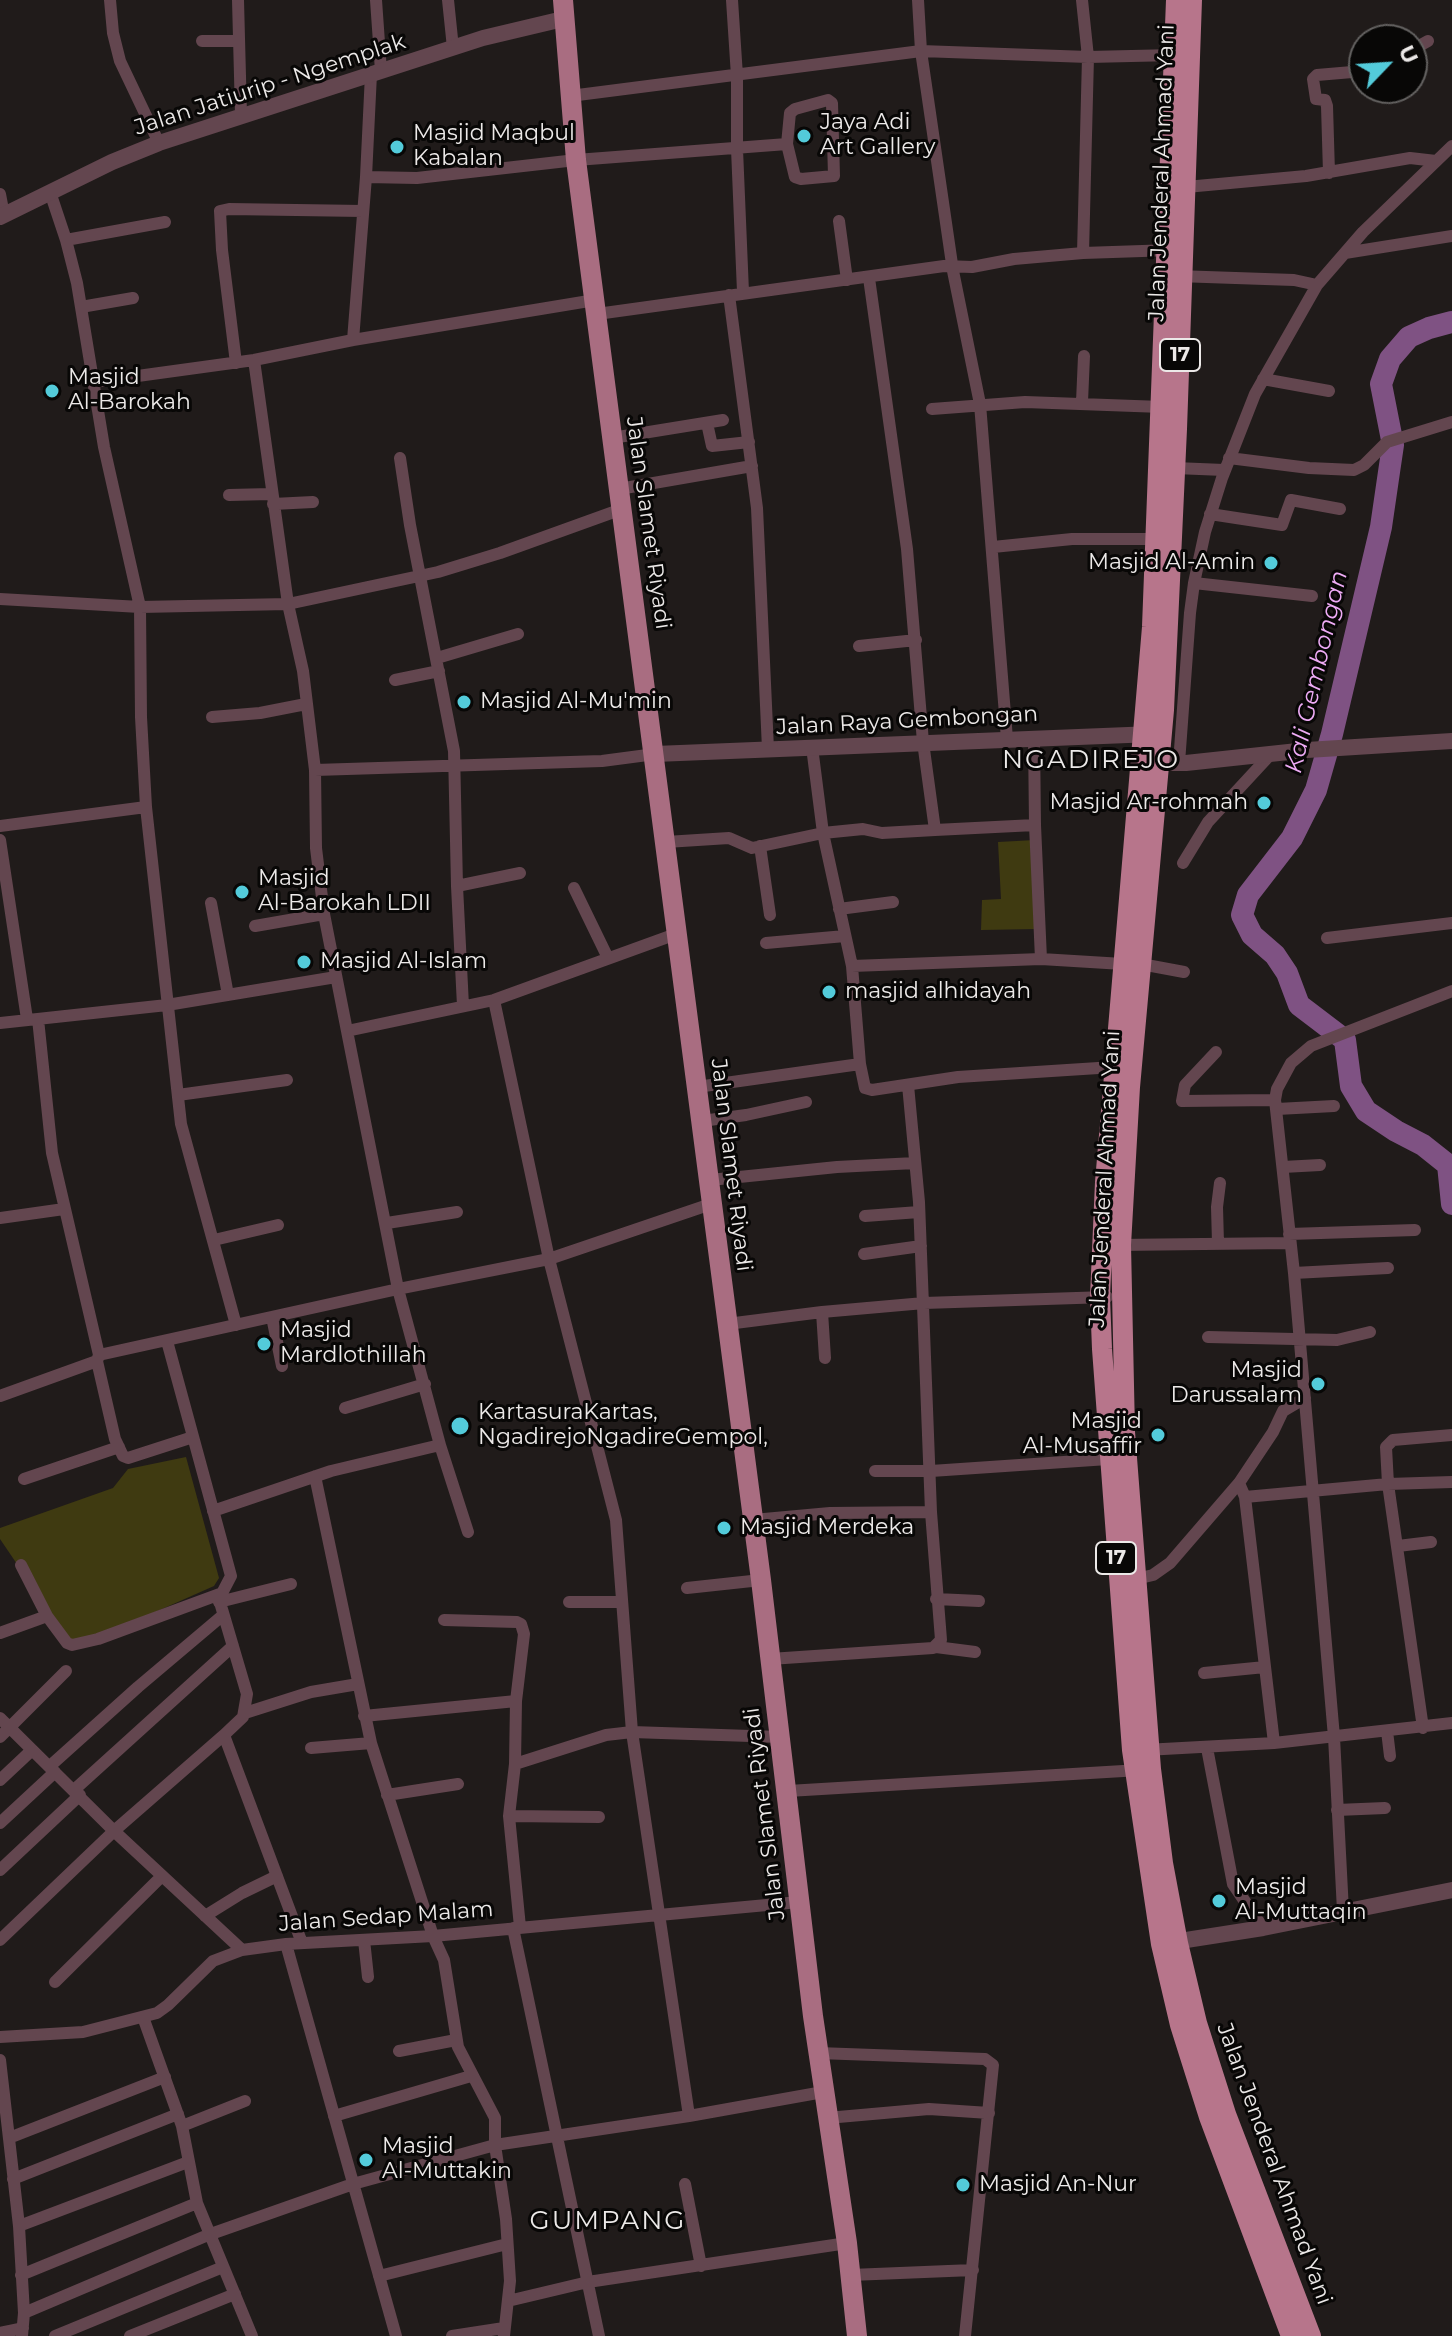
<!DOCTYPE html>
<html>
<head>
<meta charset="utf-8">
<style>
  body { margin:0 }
  #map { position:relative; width:1452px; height:2336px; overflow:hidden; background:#201b1a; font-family:Montserrat,sans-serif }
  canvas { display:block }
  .north { position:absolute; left:1348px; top:24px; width:80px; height:80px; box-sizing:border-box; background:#080706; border:2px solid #636160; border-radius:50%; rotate:65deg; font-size:22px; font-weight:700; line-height:32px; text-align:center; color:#ece9e8 }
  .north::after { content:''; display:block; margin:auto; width:28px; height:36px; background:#53cbda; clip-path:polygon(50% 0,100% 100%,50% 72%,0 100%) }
</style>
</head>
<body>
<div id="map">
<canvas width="1452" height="2336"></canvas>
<div class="north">U</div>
</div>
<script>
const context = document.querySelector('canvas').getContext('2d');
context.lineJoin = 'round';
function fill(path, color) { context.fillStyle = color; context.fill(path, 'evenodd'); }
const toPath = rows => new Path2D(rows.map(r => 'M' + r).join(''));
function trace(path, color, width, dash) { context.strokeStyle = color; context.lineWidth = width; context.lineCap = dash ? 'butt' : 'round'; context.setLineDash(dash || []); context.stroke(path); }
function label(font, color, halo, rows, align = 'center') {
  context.font = font + ' Montserrat,sans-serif'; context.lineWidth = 6; context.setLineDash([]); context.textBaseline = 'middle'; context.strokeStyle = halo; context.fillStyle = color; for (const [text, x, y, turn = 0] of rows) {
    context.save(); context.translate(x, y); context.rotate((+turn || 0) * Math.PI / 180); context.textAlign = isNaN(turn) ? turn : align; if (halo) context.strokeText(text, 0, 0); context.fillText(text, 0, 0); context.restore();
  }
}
fill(toPath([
  [1035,840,1037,929,981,930,982,900,1001,899,998,842],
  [186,1457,219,1578,214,1586,74,1648,0,1539,0,1528,113,1488,128,1469]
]), '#3f3a11');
trace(toPath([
  [1452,322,1429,328,1409,337,1390,359,1381,384,1393,445,1389,472,1381,527,1332,734,1316,790,1292,838,1248,895,1242,915,1252,935,1275,955,1287,973,1299,1005,1345,1040,1351,1086,1366,1111,1396,1131,1423,1145,1448,1165,1452,1204]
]), '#7f5283', 22);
trace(toPath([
  [110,0,113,33,120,61,159,143],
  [238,0,241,114],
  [376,0,381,71],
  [448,0,453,48],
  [732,0,737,76,737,149,743,292],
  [918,0,921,51,953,271,980,404,1007,739],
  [1082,0,1088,57,1083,253],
  [202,41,238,41],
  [1412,50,1428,41],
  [570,96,921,51,1088,57,1175,55],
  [1329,173,1327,106,1325,100,1316,99,1313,79,1317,75,1364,71],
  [366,177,417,178,576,160,787,144,790,113,795,109,828,100,832,103,834,176,801,179,795,177,787,144],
  [1186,187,1306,176,1410,158,1436,161],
  [50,192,66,240,77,283,104,447,140,607,141,717,146,807,181,1124,236,1325],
  [0,194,4,215],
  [839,221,847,280],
  [66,240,165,222],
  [1345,253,1452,236],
  [1177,276,1294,280,1317,285],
  [729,295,757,508,768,749],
  [81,307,133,298],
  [597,314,944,266,972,267,1014,259,1083,253,1172,250],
  [353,340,366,177,371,74],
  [254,360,288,604,303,671,315,770,316,848,324,914,347,1031,494,1000,676,934],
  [236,363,222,250,220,211,229,209,363,211],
  [1263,379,1329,391],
  [94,382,254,360,353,340,595,300],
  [1082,402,1084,356],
  [932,409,1025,402,1162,407],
  [707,423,712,446,749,442],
  [612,438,723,420],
  [400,458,410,525,454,751,457,886,463,1006],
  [1229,458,1309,468,1354,470,1364,465,1387,442,1452,422],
  [1175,468,1224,470],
  [619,489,752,466],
  [229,495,271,494],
  [273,504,313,502],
  [1210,514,1282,525,1291,500,1340,509],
  [993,547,1072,539,1156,539],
  [1194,583,1312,596],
  [0,599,140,607,288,604,438,572,500,553,622,509],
  [859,646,916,640],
  [437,658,518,634],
  [395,680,439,671],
  [212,717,260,713,306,704],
  [1034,737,1035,825],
  [812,747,823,833,852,966,860,1064],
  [1179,763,1190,613,1194,583,1205,532,1222,478,1255,394,1317,285,1363,232,1452,146],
  [315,770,602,761,655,754],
  [0,826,146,807],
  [935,830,1035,825,1041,959,1123,964],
  [0,840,27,1019],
  [666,842,729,838,752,848,823,833,863,829,882,833,935,830,923,742,907,549,869,278],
  [760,846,770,915],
  [1183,863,1208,822,1270,755],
  [457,886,520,873],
  [574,888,608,958],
  [211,903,228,995],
  [839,909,893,902],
  [255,926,324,914],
  [1327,938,1452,923],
  [766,943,845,936],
  [1141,964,1184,972],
  [852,966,1041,959],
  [494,1000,549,1259,616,1520,632,1732,689,2116],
  [38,1019,52,1153,99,1355,97,1361,115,1439,123,1456,128,1458,193,1437],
  [0,1023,167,1005,336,977],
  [1216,1052,1185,1085,1182,1101,1275,1100],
  [697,1087,860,1064,865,1088,872,1090,958,1077,1114,1067],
  [178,1095,287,1080],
  [1277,1109,1334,1106],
  [702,1121,746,1115,806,1102],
  [1283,1167,1320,1165],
  [710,1180,837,1167,915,1163],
  [865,1216,919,1212],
  [0,1218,64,1209],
  [387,1223,457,1212],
  [1289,1234,1415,1230],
  [214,1240,278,1225],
  [1218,1243,1217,1207,1220,1183],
  [1117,1245,1290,1243],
  [864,1254,921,1246],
  [1294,1273,1388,1268],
  [822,1312,825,1358],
  [272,1317,282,1366],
  [727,1324,822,1312,924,1303,1107,1297],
  [1208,1337,1337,1340,1370,1332],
  [167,1341,231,1576,219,1599,247,1694,243,1717,224,1735],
  [99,1355,398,1289,549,1259,711,1204],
  [0,1396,97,1361],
  [345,1408,425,1384],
  [1452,1435,1393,1440,1386,1447,1388,1484,1452,1482],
  [440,1445,468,1532],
  [875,1471,931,1471,1108,1459],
  [315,1476,371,1743,433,1936,444,1960,458,2047,495,2118,495,2145,506,2219,510,2281,504,2336],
  [24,1479,119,1447],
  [1239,1483,1245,1497,1274,1743],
  [1245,1497,1388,1484,1423,1728],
  [213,1511,331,1471,440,1445,398,1289,347,1031],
  [753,1520,830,1513,931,1512],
  [1398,1546,1431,1542],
  [21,1565,47,1616,67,1643,72,1645,98,1639,220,1594],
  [1136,1579,1153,1575,1170,1563,1239,1483,1273,1432,1283,1411,1305,1398],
  [687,1588,761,1580],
  [936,1599,979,1601],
  [219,1602,291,1584],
  [569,1602,622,1602],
  [0,1633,47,1616],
  [936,1647,975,1652],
  [770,1659,933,1648,941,1640,931,1512,919,1202,908,1085],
  [1204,1673,1265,1667],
  [245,1713,311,1692,358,1684],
  [364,1716,516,1701,524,1634,521,1624,517,1622,444,1620],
  [0,1718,114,1831,242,1950],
  [1387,1731,1390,1756],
  [0,1737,66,1671],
  [311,1748,371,1743],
  [1207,1748,1233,1884,1263,1928],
  [1145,1750,1274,1743,1452,1723],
  [515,1764,516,1701],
  [50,1766,138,1687,222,1616],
  [0,1780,32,1750],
  [74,1790,233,1646],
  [788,1791,1140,1770],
  [387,1795,458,1784],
  [1337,1810,1385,1808],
  [509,1816,599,1817],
  [0,1823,55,1772],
  [0,1870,80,1795],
  [1343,1911,1334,1737,1294,1273,1275,1100,1277,1089,1291,1063,1311,1046,1452,991],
  [205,1916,242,1893,277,1876],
  [520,1927,509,1816,515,1764,606,1735,632,1732,780,1737],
  [513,1928,599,2336],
  [0,1940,114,1831,224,1735,302,1943],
  [364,1940,368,1977],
  [286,1944,396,2336],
  [55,1982,162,1876],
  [143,2017,182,2126,197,2203,252,2336],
  [0,2037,83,2032,157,2013,168,2005,213,1961,242,1950,286,1944,433,1936,799,1902],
  [399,2051,456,2040],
  [818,2053,985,2059,993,2065,965,2336],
  [0,2060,19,2226,24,2313,22,2336],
  [334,2116,471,2076],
  [827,2118,929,2109,989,2113],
  [182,2126,245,2101],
  [9,2138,165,2077],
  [13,2179,178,2114],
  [685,2184,701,2266],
  [19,2226,188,2162],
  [21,2275,197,2203],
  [851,2275,973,2270],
  [379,2276,507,2244],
  [508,2301,588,2282,847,2243],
  [24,2313,208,2235,353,2184,495,2145,689,2116,823,2092],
  [0,2333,23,2328],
  [55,2336,223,2267],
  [130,2336,235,2294],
  [452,2336,504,2328]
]), '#63464f', 12);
trace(toPath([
  [0,217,112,162,159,143,483,38,563,19],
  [655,754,1153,734],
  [1149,763,1186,763,1307,750,1452,741],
  [1167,1943,1263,1928,1452,1890]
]), '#63464f', 16);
trace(toPath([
  [563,0,576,160,761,1580,813,2016,847,2243,857,2336]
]), '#a96d81', 20);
trace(toPath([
  [1176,0,1152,627,1105,1182,1100,1297,1102,1349,1132,1750,1161,1944,1180,2025,1209,2117,1291,2336],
  [1192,0,1177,429,1164,710,1130,1087,1121,1245,1125,1432,1151,1769,1163,1863,1178,1943,1197,2023,1226,2114,1311,2336]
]), '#b7758b', 20);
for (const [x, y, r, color] of [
  [804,136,8,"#53cbda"],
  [397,147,8,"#53cbda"],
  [52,391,8,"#53cbda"],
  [1271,563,8,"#53cbda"],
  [464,702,8,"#53cbda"],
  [1264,803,8,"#53cbda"],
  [242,892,8,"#53cbda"],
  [304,962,8,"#53cbda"],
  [829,992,8,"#53cbda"],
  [264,1344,8,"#53cbda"],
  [1318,1384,8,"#53cbda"],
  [460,1426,10,"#53cbda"],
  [1158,1435,8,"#53cbda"],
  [724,1528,8,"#53cbda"],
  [1219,1901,8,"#53cbda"],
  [366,2160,8,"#53cbda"],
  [963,2185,8,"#53cbda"]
]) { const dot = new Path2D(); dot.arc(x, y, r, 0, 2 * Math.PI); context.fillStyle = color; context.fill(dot); trace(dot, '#080706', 3); }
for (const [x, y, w] of [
  [1180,355,40],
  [1116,1558,40]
]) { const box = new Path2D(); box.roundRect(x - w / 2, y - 16, w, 32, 6); context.fillStyle = '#080706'; context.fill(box); trace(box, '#ece9e8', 2); }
label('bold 20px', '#ece9e8', null, [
  ["17",1180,355],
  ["17",1116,1558]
]);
label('22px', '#ece9e8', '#080706', [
  ["Jalan Jatiurip - Ngemplak",270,85,-18],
  ["Jalan Jenderal Ahmad Yani",1162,173,-88],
  ["Jalan Slamet Riyadi",648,523,82],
  ["Jalan Raya Gembongan",907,721,-3],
  ["Jalan Slamet Riyadi",731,1165,83],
  ["Jalan Jenderal Ahmad Yani",1105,1179,-87],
  ["Jalan Slamet Riyadi",765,1814,-97],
  ["Jalan Sedap Malam",386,1917,-4],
  ["Jalan Jenderal Ahmad Yani",1274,2164,70]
]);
label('22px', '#ece9e8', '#080706', [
  ["Jaya Adi",820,123],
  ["Art Gallery",820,148],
  ["Masjid Maqbul",413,134],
  ["Kabalan",413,159],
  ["Masjid",68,378],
  ["Al-Barokah",68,403],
  ["Masjid Al-Amin",1255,563,"right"],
  ["Masjid Al-Mu'min",480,702],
  ["Masjid Ar-rohmah",1248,803,"right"],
  ["Masjid",258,879],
  ["Al-Barokah LDII",258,904],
  ["Masjid Al-Islam",320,962],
  ["masjid alhidayah",845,992],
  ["Masjid",280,1331],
  ["Mardlothillah",280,1356],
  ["Masjid",1302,1371,"right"],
  ["Darussalam",1302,1396,"right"],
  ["KartasuraKartas,",478,1413],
  ["NgadirejoNgadireGempol,",478,1438],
  ["Masjid",1142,1422,"right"],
  ["Al-Musaffir",1142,1447,"right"],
  ["Masjid Merdeka",740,1528],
  ["Masjid",1235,1888],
  ["Al-Muttaqin",1235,1913],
  ["Masjid",382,2147],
  ["Al-Muttakin",382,2172],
  ["Masjid An-Nur",979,2185]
], 'left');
label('italic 24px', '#eeabf5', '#080706', [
  ["Kali Gembongan",1317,672,-77]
]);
context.letterSpacing = '2px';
label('26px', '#ece9e8', '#080706', [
  ["NGADIREJO",1091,760],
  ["GUMPANG",608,2221]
]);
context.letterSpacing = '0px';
</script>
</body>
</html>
